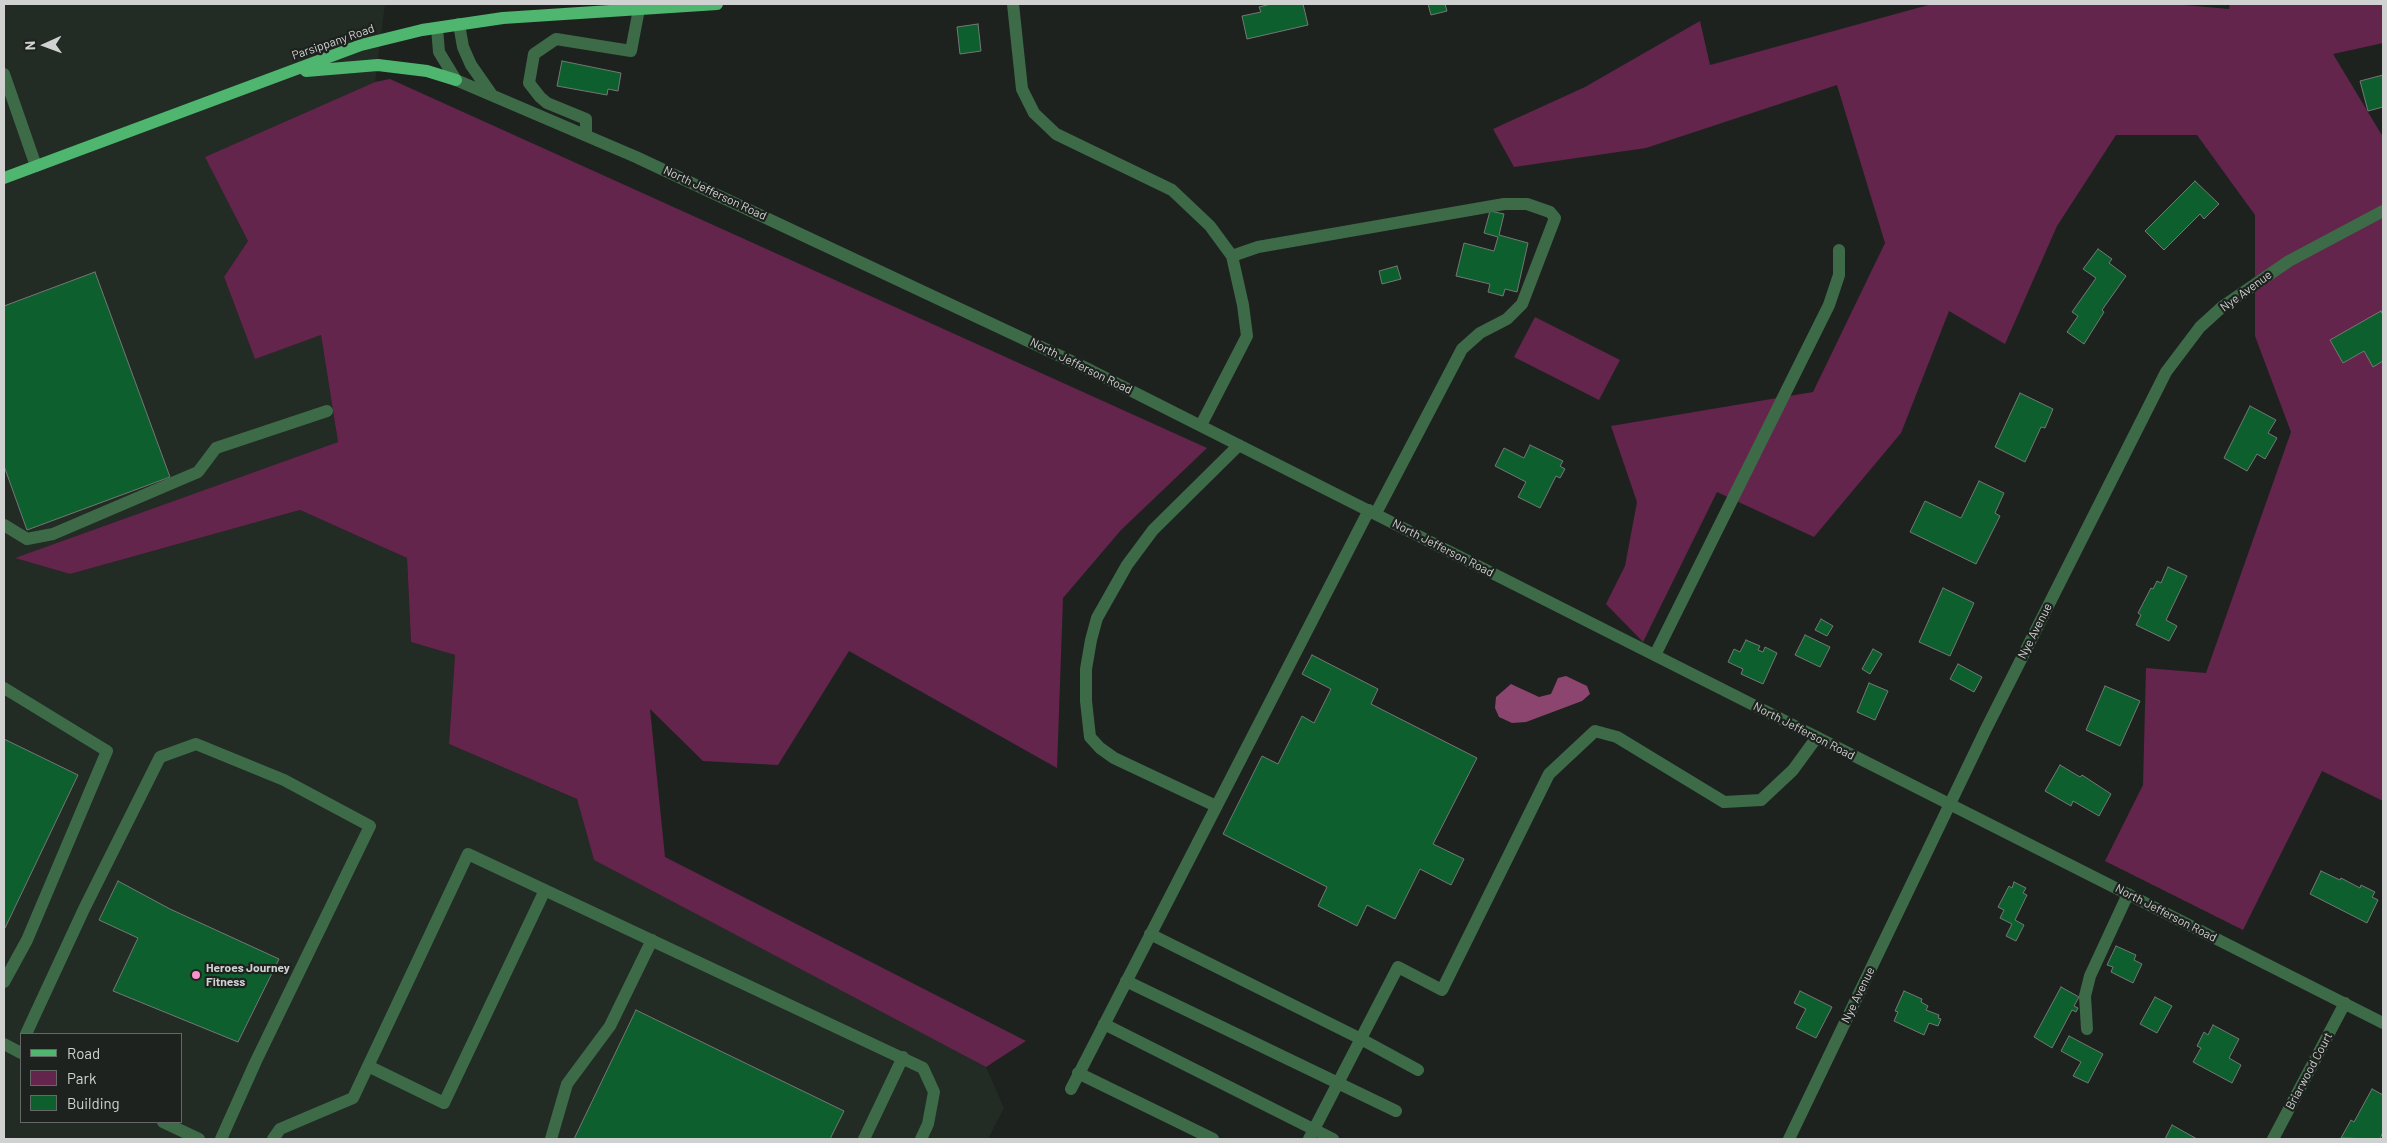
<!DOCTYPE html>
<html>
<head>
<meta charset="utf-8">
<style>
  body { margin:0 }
  #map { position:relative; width:2387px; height:1143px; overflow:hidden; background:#1e221f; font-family:Barlow,sans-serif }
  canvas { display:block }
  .frame { position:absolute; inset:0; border:5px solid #cfd2d0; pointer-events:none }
  .legend { position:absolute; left:20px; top:1033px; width:162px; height:90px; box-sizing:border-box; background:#1e221f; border:1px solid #656866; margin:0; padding:6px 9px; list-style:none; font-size:15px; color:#cfd2d0 }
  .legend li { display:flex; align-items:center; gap:10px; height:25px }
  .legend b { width:25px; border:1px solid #656866 }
  .north { position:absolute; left:20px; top:20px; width:50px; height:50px; -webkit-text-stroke:4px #1e221f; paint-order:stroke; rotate:268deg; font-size:14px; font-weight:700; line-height:20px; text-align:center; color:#cfd2d0 }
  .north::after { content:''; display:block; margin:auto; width:18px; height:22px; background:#cfd2d0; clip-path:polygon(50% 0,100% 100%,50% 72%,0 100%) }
</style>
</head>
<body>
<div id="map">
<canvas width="2387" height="1143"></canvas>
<div class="frame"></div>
<ul class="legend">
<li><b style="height:6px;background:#4eb66e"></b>Road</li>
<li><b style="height:14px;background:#63254b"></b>Park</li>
<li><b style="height:14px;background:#0d5f2d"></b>Building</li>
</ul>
<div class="north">N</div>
</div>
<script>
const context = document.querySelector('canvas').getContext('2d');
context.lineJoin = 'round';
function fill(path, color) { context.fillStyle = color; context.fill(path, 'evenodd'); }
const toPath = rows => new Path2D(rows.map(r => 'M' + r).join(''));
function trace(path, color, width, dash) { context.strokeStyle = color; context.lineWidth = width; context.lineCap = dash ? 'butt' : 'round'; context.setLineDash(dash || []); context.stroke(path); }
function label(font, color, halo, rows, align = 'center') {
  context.font = font + ' Barlow,sans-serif'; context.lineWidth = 4.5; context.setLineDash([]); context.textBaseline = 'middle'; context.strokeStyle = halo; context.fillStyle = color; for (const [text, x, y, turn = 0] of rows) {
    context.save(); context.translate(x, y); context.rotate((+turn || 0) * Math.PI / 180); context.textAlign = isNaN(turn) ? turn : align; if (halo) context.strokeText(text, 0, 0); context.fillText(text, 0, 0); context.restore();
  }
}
fill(toPath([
  [4,4,385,4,375,82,206,157,248,241,224,278,255,358,321,335,338,442,16,558,70,574,300,510,407,558,411,642,455,655,449,744,577,799,594,860,986,1067,1004,1108,988,1139,4,1139],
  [21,1034,181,1034,181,1122,21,1122]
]), '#222b24');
fill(toPath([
  [1932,4,2173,4,2229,9,2230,4,2383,4,2383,43,2333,54,2383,137,2383,801,2322,771,2243,930,2105,861,2143,785,2146,668,2206,673,2291,432,2255,336,2255,215,2197,135,2116,135,2057,226,2005,344,1949,311,1901,433,1814,537,1717,492,1643,642,1606,604,1625,566,1637,502,1611,426,1813,392,1885,243,1837,85,1646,148,1514,167,1493,129,1585,87,1700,21,1710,65],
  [390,79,1207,448,1121,530,1063,598,1057,768,849,651,778,765,703,761,650,709,665,857,1026,1041,986,1067,594,860,577,799,449,744,455,655,411,642,407,558,300,510,70,574,15,558,338,442,321,335,255,359,224,277,248,241,205,157,375,82],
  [1535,317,1620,360,1599,400,1514,357]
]), '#63254b');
fill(toPath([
  [1566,676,1587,686,1590,694,1582,701,1526,722,1512,723,1499,717,1495,708,1496,697,1511,684,1539,697,1551,694,1558,678]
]), '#8c456f');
const building = toPath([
  [1271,4,1303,4,1308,25,1247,39,1242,16,1261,12,1259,7,1271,4],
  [1428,4,1445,4,1447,11,1431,15,1428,4],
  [978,24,981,51,960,54,957,27,978,24],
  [562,61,621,73,618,91,608,89,607,95,557,86,562,61],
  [2383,75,2383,107,2368,111,2360,81,2383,75],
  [2195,181,2219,204,2204,219,2200,214,2164,250,2145,231,2195,181],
  [1490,211,1504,214,1499,235,1528,243,1517,292,1505,289,1503,296,1488,292,1490,284,1456,276,1464,243,1494,251,1498,237,1484,233,1490,211],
  [2098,249,2112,259,2109,263,2126,276,2102,310,2104,312,2084,344,2067,332,2078,316,2072,312,2096,278,2083,269,2098,249],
  [1397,266,1401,279,1382,284,1379,271,1397,266],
  [95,272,170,477,27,530,4,466,4,306,95,272],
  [2381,311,2383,315,2383,361,2373,367,2364,351,2343,363,2330,340,2381,311],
  [2020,393,2053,409,2045,428,2041,427,2025,462,1995,447,2020,393],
  [2250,406,2276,420,2268,433,2277,438,2265,459,2257,454,2247,471,2224,458,2250,406],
  [1530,445,1563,461,1560,466,1565,469,1560,478,1556,476,1540,508,1518,497,1526,482,1495,466,1504,448,1524,458,1530,445],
  [1979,481,2004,493,1995,513,2000,516,1976,564,1910,532,1925,501,1961,518,1979,481],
  [2168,567,2187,576,2166,620,2177,626,2169,641,2136,625,2141,615,2138,613,2151,588,2153,589,2157,581,2161,583,2168,567],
  [1943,588,1974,603,1950,656,1919,642,1943,588],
  [1821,619,1833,626,1827,636,1815,630,1821,619],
  [1805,635,1830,647,1820,667,1795,655,1805,635],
  [1746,640,1760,646,1758,650,1763,652,1765,647,1777,653,1763,684,1741,674,1743,669,1728,662,1734,649,1740,652,1746,640],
  [1873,649,1882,654,1870,674,1862,669,1873,649],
  [1312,655,1378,689,1371,704,1477,758,1433,844,1464,859,1451,885,1420,869,1395,919,1367,905,1357,926,1318,906,1327,887,1223,834,1262,756,1278,764,1302,716,1314,723,1331,689,1302,674,1312,655],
  [1958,664,1982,677,1974,692,1950,679,1958,664],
  [1869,683,1888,691,1875,720,1857,712,1869,683],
  [2105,686,2140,701,2120,746,2086,730,2105,686],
  [4,739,78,775,5,928,4,927,4,739],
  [2060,765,2080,777,2082,775,2111,794,2099,816,2073,801,2071,806,2045,791,2060,765],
  [2321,871,2340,880,2341,878,2360,888,2361,885,2375,892,2372,897,2378,900,2367,923,2310,894,2321,871],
  [118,881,170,909,279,959,238,1042,113,991,138,938,99,920,118,881],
  [2014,882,2026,888,2023,893,2027,895,2015,920,2024,925,2016,941,2006,936,2012,924,2000,918,2004,910,1998,907,2009,886,2012,888,2014,882],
  [2116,946,2136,955,2134,960,2142,964,2133,983,2111,972,2113,967,2107,965,2116,946],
  [2061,987,2079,997,2074,1006,2078,1008,2076,1012,2072,1010,2052,1048,2034,1037,2061,987],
  [1800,991,1832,1007,1816,1038,1796,1028,1806,1009,1794,1003,1800,991],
  [1904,991,1922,999,1921,1002,1928,1006,1926,1010,1939,1015,1938,1018,1941,1019,1938,1026,1929,1023,1924,1035,1894,1021,1898,1012,1895,1011,1904,991],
  [2155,997,2172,1006,2157,1033,2140,1024,2155,997],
  [636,1010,844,1111,830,1139,574,1139,636,1010],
  [2213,1025,2239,1039,2229,1058,2241,1065,2232,1083,2193,1062,2201,1048,2197,1046,2204,1032,2208,1035,2213,1025],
  [2069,1036,2103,1054,2088,1083,2073,1076,2081,1062,2061,1051,2069,1036],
  [2372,1089,2383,1095,2383,1132,2380,1139,2341,1138,2351,1120,2354,1122,2372,1089],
  [2172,1125,2197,1139,2165,1139,2172,1125]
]);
fill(building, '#0d5f2d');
trace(building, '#747875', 1);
trace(toPath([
  [1013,4,1022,89,1034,113,1056,134,1172,190,1210,226,1232,256,1243,305,1247,336,1201,425],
  [459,24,463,47,471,65,492,95],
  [437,28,439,52,456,80,636,157,1090,370,2383,1023],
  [4,74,36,166],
  [586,135,586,119,547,103,540,97,529,83,534,54,556,39,631,51,639,9],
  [1232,256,1258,247,1504,204,1527,204,1550,212,1555,218,1522,304,1507,319,1480,333,1462,349,1376,513],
  [4,525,27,539,53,534,198,472,216,448,327,411],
  [1655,655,1829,305,1839,275,1839,250],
  [4,688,107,751,27,940,4,982],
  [1216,806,1114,758,1100,748,1090,737,1086,701,1086,669,1091,640,1097,618,1127,565,1153,530,1239,445],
  [1150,934,1361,1039,1418,1070],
  [1126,981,1396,1111],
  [1104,1024,1333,1139],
  [2087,1029,2085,996,2090,976,2128,894],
  [26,1034,84,909,160,757,196,744,284,780,370,826,256,1061,221,1139],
  [4,1044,21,1053],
  [368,1066,444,1103,545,890],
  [1078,1073,1213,1139],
  [1071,1089,1369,510],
  [163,1122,199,1139],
  [273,1139,280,1129,353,1098,468,854,923,1068,934,1092,928,1124,921,1139],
  [551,1139,567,1084,610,1026,652,940],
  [864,1139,903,1057],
  [1309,1139,1398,967,1442,990,1549,774,1595,731,1617,737,1724,802,1761,800,1793,770,1817,737],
  [1789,1139,1985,731,2166,372,2200,327,2222,307,2289,261,2383,211],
  [2273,1139,2345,1003]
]), '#3d6b48', 12);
trace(toPath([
  [306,71,378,65,427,71,456,80],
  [4,178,361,45,422,30,503,18,717,4]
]), '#4eb66e', 12);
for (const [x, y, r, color] of [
  [196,975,5,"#f890cb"]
]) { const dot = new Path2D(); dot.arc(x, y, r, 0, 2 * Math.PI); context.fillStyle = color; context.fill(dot); trace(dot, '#1e221f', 2); }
label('12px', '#cfd2d0', '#1e221f', [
  ["Parsippany Road",333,42,-19],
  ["North Jefferson Road",715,193,25],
  ["Nye Avenue",2246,291,-36],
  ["North Jefferson Road",1081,366,26],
  ["North Jefferson Road",1443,548,27],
  ["Nye Avenue",2035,631,-63],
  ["North Jefferson Road",1804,731,27],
  ["North Jefferson Road",2166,913,27],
  ["Nye Avenue",1858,995,-64],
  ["Briarwood Court",2309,1071,-62]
]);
label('bold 12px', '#cfd2d0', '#1e221f', [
  ["Heroes Journey",206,968],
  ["Fitness",206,982]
], 'left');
</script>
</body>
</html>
